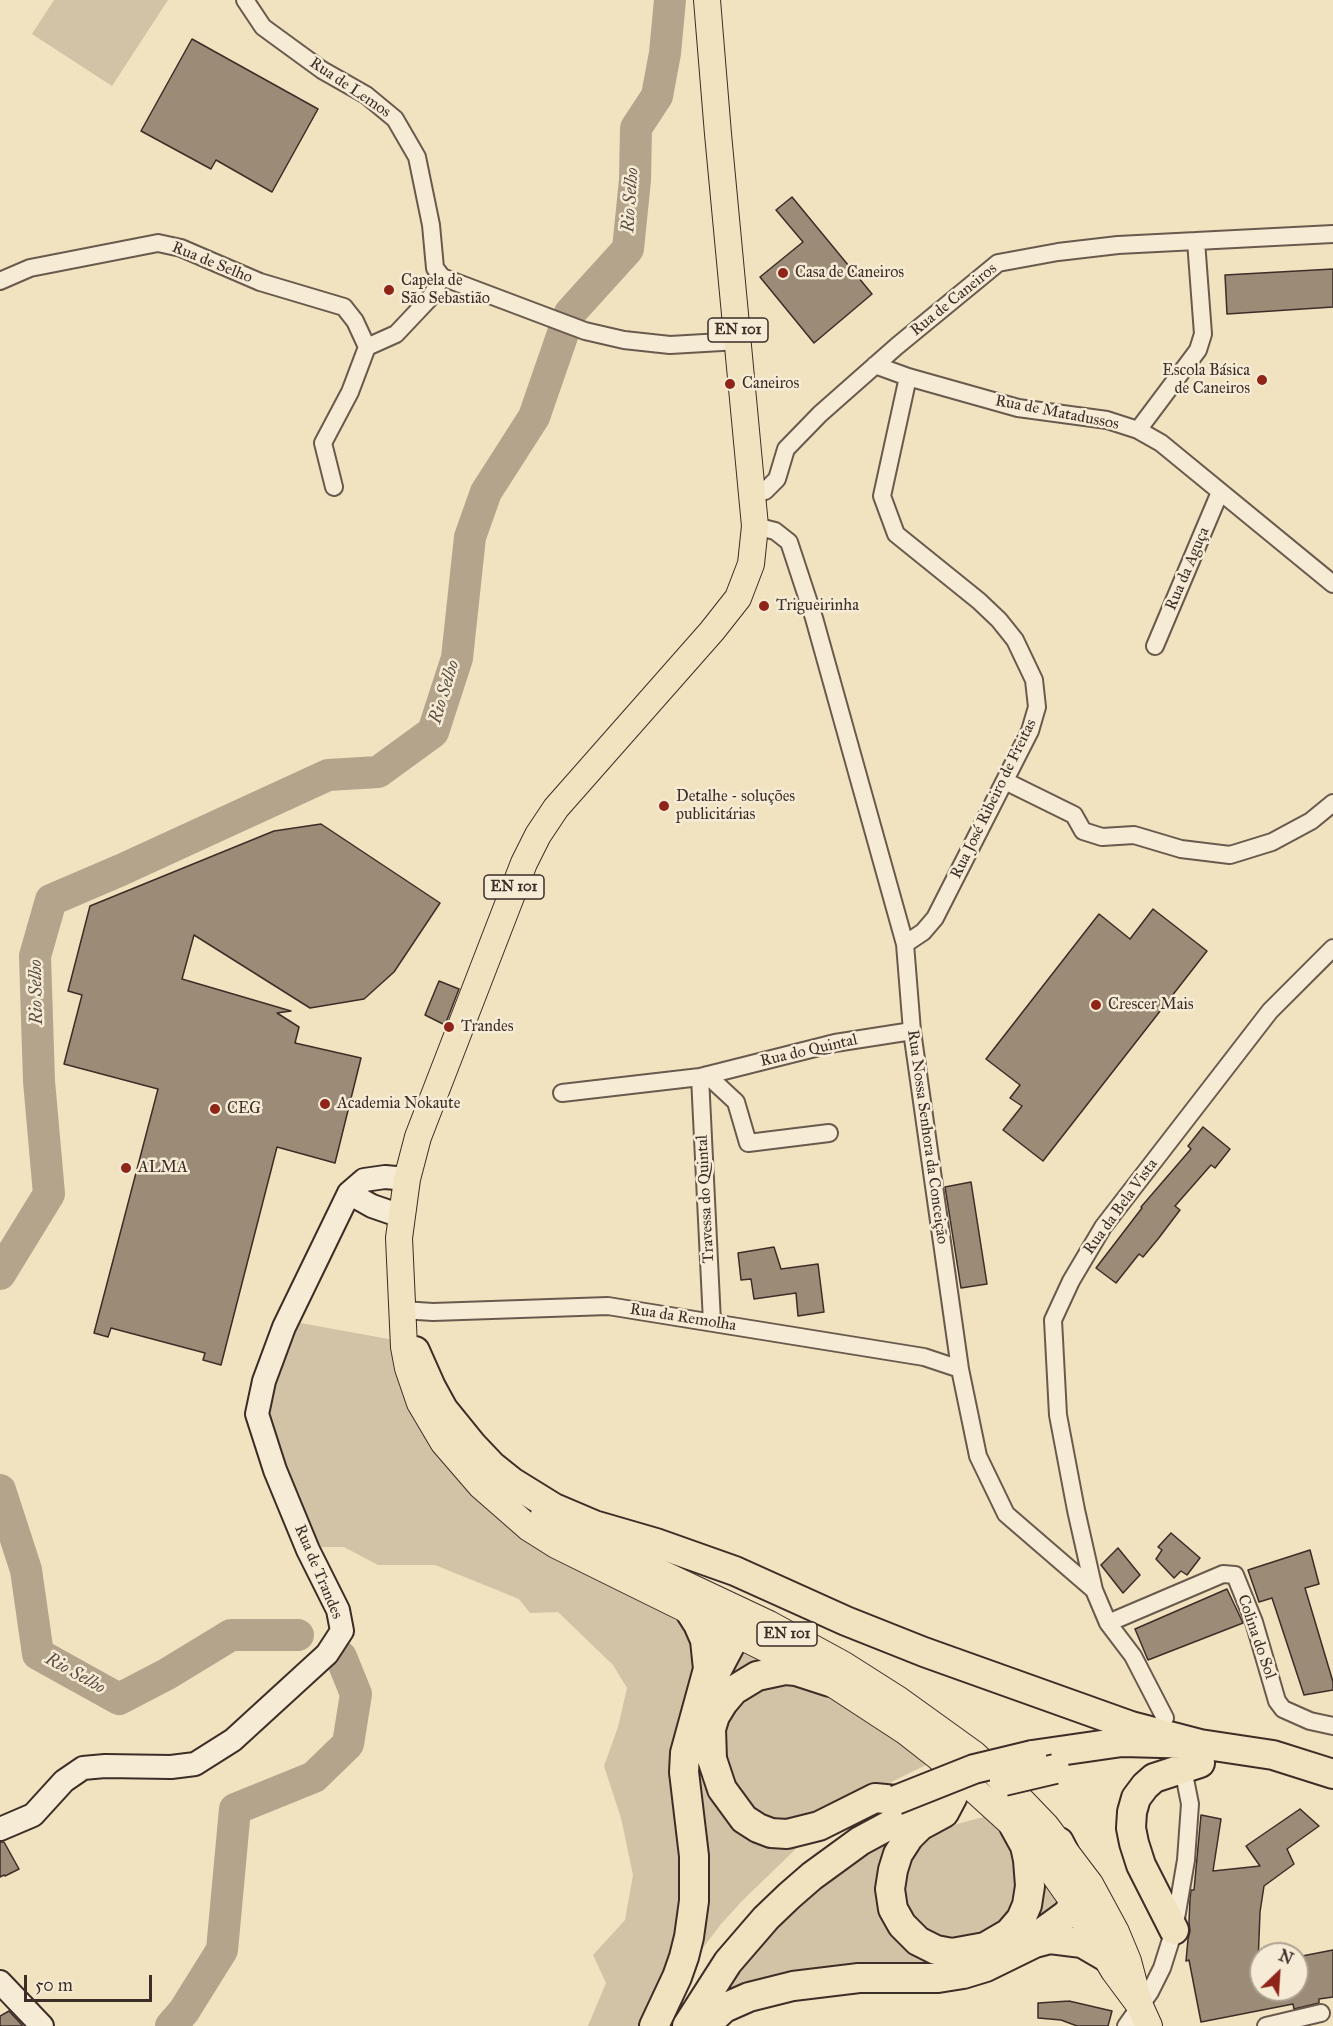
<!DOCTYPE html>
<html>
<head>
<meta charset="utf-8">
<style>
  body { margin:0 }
  #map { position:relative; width:1333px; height:2026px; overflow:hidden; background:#f1e2c0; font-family:"IM FELL Great Primer",serif }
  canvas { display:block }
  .north { position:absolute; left:1249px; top:1942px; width:60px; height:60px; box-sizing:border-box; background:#f6ecd6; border:2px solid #aca090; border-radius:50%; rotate:25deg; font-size:16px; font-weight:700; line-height:24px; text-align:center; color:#3d2d27 }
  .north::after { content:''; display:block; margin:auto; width:21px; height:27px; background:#8f2418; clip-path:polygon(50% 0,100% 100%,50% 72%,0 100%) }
  .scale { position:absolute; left:24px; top:1975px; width:128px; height:27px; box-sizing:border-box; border:3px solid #3d2d27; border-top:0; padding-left:8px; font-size:18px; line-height:21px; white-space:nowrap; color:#3d2d27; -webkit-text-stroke:4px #f6ecd6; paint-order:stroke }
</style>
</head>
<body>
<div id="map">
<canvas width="1333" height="2026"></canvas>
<div class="north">N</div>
<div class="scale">50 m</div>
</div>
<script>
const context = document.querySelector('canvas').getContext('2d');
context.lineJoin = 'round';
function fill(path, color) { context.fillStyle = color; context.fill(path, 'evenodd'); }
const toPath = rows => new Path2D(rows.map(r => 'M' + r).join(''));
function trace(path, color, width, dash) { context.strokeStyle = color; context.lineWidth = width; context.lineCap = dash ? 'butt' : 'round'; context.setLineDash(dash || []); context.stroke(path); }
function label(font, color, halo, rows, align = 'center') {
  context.font = font + ' "IM FELL Great Primer",serif'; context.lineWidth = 5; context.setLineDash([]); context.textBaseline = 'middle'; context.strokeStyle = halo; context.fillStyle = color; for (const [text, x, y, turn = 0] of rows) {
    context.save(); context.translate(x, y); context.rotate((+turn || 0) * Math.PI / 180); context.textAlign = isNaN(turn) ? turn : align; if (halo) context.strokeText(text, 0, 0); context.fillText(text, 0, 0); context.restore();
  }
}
fill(toPath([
  [54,0,168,0,112,86,32,34],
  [295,1322,394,1340,446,1461,651,1600,685,1628,698,1672,683,1905,676,1956,645,2026,588,2026,606,1983,593,1955,625,1920,633,1875,621,1818,604,1766,618,1727,627,1688,613,1665,558,1612,530,1613,519,1599,435,1565,378,1565,344,1547,316,1547,264,1415],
  [739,1652,769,1663,726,1676],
  [773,1679,816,1685,930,1763,869,1793,792,1824,759,1816,737,1792,722,1748,726,1722,738,1701],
  [696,1745,710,1791,803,1842,743,1900,721,1924,694,1960],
  [991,1815,1013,1841,1020,1885,1005,1921,972,1942,932,1938,902,1905,903,1875,914,1853,924,1841,937,1832,957,1824],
  [895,1836,884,1915,987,1960,715,2000,755,1951,784,1922,842,1870,864,1855],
  [1045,1884,1063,1907,1034,1924,1042,1901]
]), '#d2c3a6');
trace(toPath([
  [0,1274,49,1194,39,1081,35,956,51,900,121,870,328,775,378,772,433,732,457,658,470,537,486,492,534,417,570,313,628,249,635,180,636,128,657,96,665,53,670,0],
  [0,1490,26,1570,38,1654,119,1699,167,1674,231,1635,298,1635],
  [171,2026,184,2011,222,1950,235,1809,314,1777,348,1744,356,1694,341,1657]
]), '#b4a48c', 32);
const building = toPath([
  [192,39,318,109,272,192,216,160,211,169,141,131,192,39],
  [792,197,872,294,814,343,760,277,803,242,776,210,792,197],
  [1333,269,1333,307,1227,314,1225,275,1333,269],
  [321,824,440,903,394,972,364,999,310,1008,194,935,182,979,291,1011,277,1013,299,1027,295,1043,361,1058,335,1163,277,1147,221,1365,203,1360,205,1353,111,1328,108,1337,94,1333,158,1089,64,1064,82,995,68,991,90,906,274,831,321,824],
  [1153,909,1207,951,1043,1161,1003,1130,1022,1106,1010,1098,1020,1085,986,1059,1099,914,1130,939,1153,909],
  [439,981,459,989,445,1025,425,1015,439,981],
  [1203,1127,1230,1149,1215,1168,1211,1165,1175,1206,1180,1210,1158,1239,1143,1257,1139,1254,1116,1283,1096,1268,1142,1208,1141,1207,1191,1149,1188,1146,1203,1127],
  [971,1182,987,1284,961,1288,945,1187,971,1182],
  [774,1247,781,1269,818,1264,824,1312,798,1316,796,1293,754,1299,751,1279,741,1280,738,1253,774,1247],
  [1171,1533,1200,1558,1187,1575,1181,1571,1174,1578,1156,1559,1162,1550,1158,1547,1171,1533],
  [1118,1548,1140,1575,1123,1593,1101,1565,1118,1548],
  [1310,1550,1319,1584,1305,1588,1333,1682,1333,1690,1304,1695,1272,1598,1259,1602,1248,1570,1310,1550],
  [1227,1589,1243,1623,1148,1660,1135,1629,1227,1589],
  [1300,1809,1319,1826,1287,1849,1294,1864,1264,1886,1260,1912,1258,1964,1261,1964,1261,1990,1297,1990,1297,1957,1333,1950,1333,1997,1319,1999,1319,2003,1294,2009,1293,2004,1201,2022,1189,1960,1186,1961,1188,1939,1190,1931,1189,1922,1190,1899,1191,1890,1194,1890,1201,1815,1221,1819,1213,1871,1260,1866,1246,1846,1300,1809],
  [0,1842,4,1842,19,1869,5,1876,4,1875,0,1877,0,1842],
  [1069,2001,1112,2011,1108,2026,1077,2026,1061,2020,1038,2018,1038,2003,1069,2001],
  [9,2011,23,2026,0,2026,0,2016,9,2011]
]);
fill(building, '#9b8b77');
trace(building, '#3d2d27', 1.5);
const street = toPath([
  [245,0,263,27,322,70,366,95,395,119,417,157,431,225,435,268,442,277,585,331,624,340,670,345,739,341],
  [0,281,30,268,158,243,181,248,260,282,344,307,355,321,367,347,396,334,430,298,442,277],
  [875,365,908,377,1018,408,1107,420,1138,430,1161,443,1333,584],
  [1138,430,1198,350,1203,334,1196,241],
  [334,487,323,443,350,392,367,347],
  [752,493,765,491,777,479,786,449,820,414,897,346,998,263,1058,252,1118,245,1333,234],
  [755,526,775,531,789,542,814,618,905,944,912,1031,960,1369,978,1456,1006,1514,1094,1590,1108,1623,1133,1656,1165,1718],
  [1155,646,1220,492],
  [1005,781,1074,815,1083,831,1102,837,1134,835,1181,849,1230,855,1272,842,1311,821,1333,803],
  [905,944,923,932,935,918,1030,731,1037,707,1034,680,1015,640,999,620,979,601,896,534,882,496,908,377],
  [707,1075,736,1102,748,1143,829,1133],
  [700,1077,712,1322],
  [562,1093,700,1077,835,1043,912,1031],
  [402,1310,433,1312,608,1306,924,1357,960,1369],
  [1094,1590,1076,1510,1058,1415,1053,1320,1071,1281,1103,1227,1270,1011,1333,948],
  [1108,1623,1223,1574,1235,1575,1254,1622,1277,1701,1283,1709,1310,1721,1333,1726],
  [1126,2026,1150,1992,1162,1968,1174,1930,1186,1860,1190,1804,1185,1779],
  [1266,2026,1321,2013]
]);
const secondary = toPath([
  [349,1193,372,1206,401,1216],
  [0,1829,33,1815,64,1781,83,1768,105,1766,171,1767,195,1764,233,1740,327,1654,342,1631,338,1610,308,1550,275,1470,257,1414,264,1381,284,1327,349,1193,364,1180,385,1177,407,1179],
  [0,1982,42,2026]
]);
const primary = toPath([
  [707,0,718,134,755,526,751,564,738,598,712,631,556,808,538,835,524,863,418,1137,407,1179,399,1238,404,1347,408,1368,420,1403,443,1442,481,1486,529,1528,556,1545,783,1657,830,1682,905,1731,937,1756,1014,1826,1038,1852,1072,1900,1114,1971,1140,2006],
  [544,1515,578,1534,769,1624,844,1665,899,1700,974,1754,996,1774,1046,1826,1090,1884,1116,1932,1128,1961,1140,2006,1149,2026]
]);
const highway = toPath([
  [415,1351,431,1387,443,1409,473,1446,492,1466,512,1482,554,1508,594,1525,656,1543,735,1571,846,1621,924,1652,1131,1726,1200,1744],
  [830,1682,796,1671,785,1670,757,1676,734,1690,723,1703,715,1716,711,1729,712,1759,722,1789,744,1819,758,1828,771,1833,787,1834,819,1826,875,1798,896,1800],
  [709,1685,734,1638,748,1628,755,1628,782,1638,797,1640],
  [1032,1755,1122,1742,1200,1744,1273,1755,1333,1774],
  [953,1796,944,1813,920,1826,909,1837,898,1854,893,1870,890,1889,893,1909,902,1925,918,1941,936,1950,952,1953,985,1947,1009,1933,1021,1919,1027,1905,1030,1886,1028,1860,1025,1846,1014,1826],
  [1174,1930,1141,1865,1134,1843,1131,1828,1132,1812,1136,1798,1145,1786,1154,1778,1200,1763],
  [1029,1942,1066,1915,1075,1904,1078,1896,1079,1886,1076,1875,1059,1842],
  [654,2026,677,1977,684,1957,689,1937,694,1901,694,1856,684,1772,685,1753,708,1669,705,1640,698,1624,689,1610],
  [687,2026,728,1962,766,1918,789,1896,812,1876,860,1841,910,1814,932,1805],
  [705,2026,724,2008,749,1997,793,1986,859,1978,938,1978,963,1974,986,1967,1035,1943,1050,1939,1082,1943,1106,1957]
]);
trace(street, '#6a5a4d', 20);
trace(secondary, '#3d2d27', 26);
trace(primary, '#3d2d27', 28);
trace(highway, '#3d2d27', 32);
trace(street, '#f6ecd6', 16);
trace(secondary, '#f6ecd6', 22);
trace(primary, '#f1e2c0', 26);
trace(highway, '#f1e2c0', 28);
const highwayBridge = toPath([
  [1004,1781,1055,1769],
  [896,1800,974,1769,1032,1755]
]);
trace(highwayBridge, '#3d2d27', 32, []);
trace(highwayBridge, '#f1e2c0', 28);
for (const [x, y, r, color] of [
  [783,273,6,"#8f2418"],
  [389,290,6,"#8f2418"],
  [1262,380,6,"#8f2418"],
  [730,384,6,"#8f2418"],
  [764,606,6,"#8f2418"],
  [664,806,6,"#8f2418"],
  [1096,1005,6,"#8f2418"],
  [449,1027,6,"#8f2418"],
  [325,1104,6,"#8f2418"],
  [215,1109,6,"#8f2418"],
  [126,1168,6,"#8f2418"]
]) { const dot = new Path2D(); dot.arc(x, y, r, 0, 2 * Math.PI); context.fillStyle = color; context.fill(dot); trace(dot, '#f6ecd6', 2); }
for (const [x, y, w] of [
  [738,330,60],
  [514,887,60],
  [787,1634,60]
]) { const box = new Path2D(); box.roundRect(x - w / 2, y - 12, w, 24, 4.5); context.fillStyle = '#f6ecd6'; context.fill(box); trace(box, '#3d2d27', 1.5); }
label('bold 15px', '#3d2d27', null, [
  ["EN 101",738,330],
  ["EN 101",514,887],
  ["EN 101",787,1634]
]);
label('16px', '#3d2d27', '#f6ecd6', [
  ["Rua de Lemos",350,88,34],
  ["Rua de Selho",212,263,22],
  ["Rua de Caneiros",954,300,-39],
  ["Rua de Matadussos",1057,413,11],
  ["Rua da Aguça",1188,569,-67],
  ["Rua José Ribeiro de Freitas",994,799,-64],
  ["Rua do Quintal",809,1051,-13],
  ["Rua Nossa Senhora da Conceição",927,1137,82],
  ["Travessa do Quintal",706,1199,-93],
  ["Rua da Bela Vista",1121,1207,-54],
  ["Rua da Remolha",683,1318,9],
  ["Rua de Trandes",318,1572,67],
  ["Colina do Sol",1256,1637,71]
]);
label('16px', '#3d2d27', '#f6ecd6', [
  ["Casa de Caneiros",795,273],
  ["Capela de",401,281],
  ["São Sebastião",401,299],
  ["Escola Básica",1250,371,"right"],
  ["de Caneiros",1250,389,"right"],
  ["Caneiros",742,384],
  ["Trigueirinha",776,606],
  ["Detalhe - soluções",676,797],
  ["publicitárias",676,815],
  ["Crescer Mais",1108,1005],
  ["Trandes",461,1027],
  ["Academia Nokaute",337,1104],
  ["CEG",227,1109],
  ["ALMA",138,1168]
], 'left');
label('italic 18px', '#5b4b40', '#f6ecd6', [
  ["Rio Selho",631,200,-86],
  ["Rio Selho",445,692,-73],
  ["Rio Selho",37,992,-91],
  ["Rio Selho",75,1674,29]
]);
</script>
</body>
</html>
